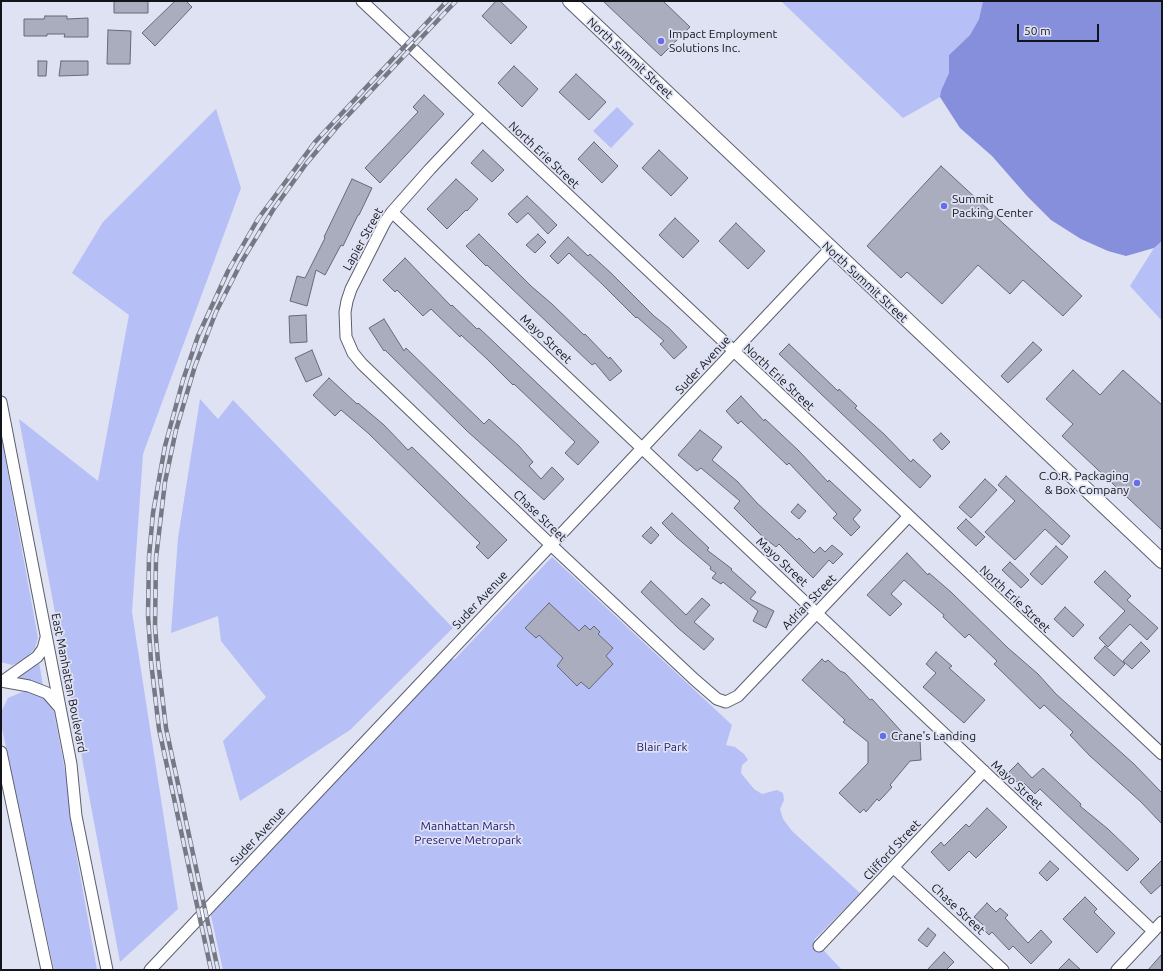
<!DOCTYPE html>
<html>
<head>
<meta charset="utf-8">
<style>
  body { margin:0 }
  #map { position:relative; width:1163px; height:971px; overflow:hidden; background:#dee2f3; font-family:Ubuntu,sans-serif }
  canvas { display:block }
  .frame { position:absolute; inset:0; border:2px solid #13141a; pointer-events:none }
  .scale { position:absolute; left:1017px; top:24px; width:82px; height:18px; box-sizing:border-box; border:2px solid #13141a; border-top:0; padding-left:5px; font-size:12px; line-height:14px; white-space:nowrap; color:#13141a; -webkit-text-stroke:3px #dee2f3; paint-order:stroke }
</style>
</head>
<body>
<div id="map">
<canvas width="1163" height="971"></canvas>
<div class="frame"></div>
<div class="scale">50 m</div>
</div>
<script>
const context = document.querySelector('canvas').getContext('2d');
context.lineJoin = 'round';
function fill(path, color) { context.fillStyle = color; context.fill(path, 'evenodd'); }
const toPath = rows => new Path2D(rows.map(r => 'M' + r).join(''));
function trace(path, color, width, dash) { context.strokeStyle = color; context.lineWidth = width; context.lineCap = dash ? 'butt' : 'round'; context.setLineDash(dash || []); context.stroke(path); }
function label(font, color, halo, rows, align = 'center') {
  context.font = font + ' Ubuntu,sans-serif'; context.lineWidth = 3.5; context.setLineDash([]); context.textBaseline = 'middle'; context.strokeStyle = halo; context.fillStyle = color; for (const [text, x, y, turn = 0] of rows) {
    context.save(); context.translate(x, y); context.rotate((+turn || 0) * Math.PI / 180); context.textAlign = isNaN(turn) ? turn : align; if (halo) context.strokeText(text, 0, 0); context.fillText(text, 0, 0); context.restore();
  }
}
fill(toPath([
  [781,1,983,1,979,19,970,35,949,55,949,73,940,97,903,118],
  [617,107,634,124,611,148,593,131],
  [216,109,241,188,143,454,132,612,178,909,120,962,19,419,98,481,129,315,72,273,103,222],
  [1162,241,1162,321,1130,286,1154,248],
  [200,399,218,419,233,400,453,628,350,730,240,801,223,741,266,697,221,641,218,616,171,633,178,538],
  [1,435,38,638,35,648,29,655,18,663,12,665,1,662],
  [552,557,732,725,726,745,735,747,744,754,748,760,742,765,741,773,754,789,762,794,777,790,783,793,784,800,780,809,783,819,792,831,860,893,814,940,842,970,223,970,209,907,448,654,454,660],
  [39,662,43,686,17,680,16,676],
  [22,692,33,692,42,697,49,703,54,712,67,782,71,824,97,970,54,970,1,724,1,712,8,698]
]), '#b6bff6');
fill(toPath([
  [983,1,1162,1,1162,241,1154,248,1126,256,1108,251,1081,239,1051,220,1027,196,992,156,960,128,940,97,941,91,949,73,949,55,970,35,979,19]
]), '#858fdc');
const building = toPath([
  [114,1,148,1,148,13,114,13,114,1],
  [175,1,186,1,192,7,155,46,142,33,175,1],
  [496,1,500,1,527,27,511,44,482,16,496,1],
  [603,1,663,1,690,27,661,56,603,1],
  [45,16,67,16,67,19,88,18,88,37,64,37,65,34,47,34,47,36,24,36,24,19,44,19,45,16],
  [108,30,131,31,130,64,107,64,108,30],
  [38,61,47,61,46,76,38,76,38,61],
  [61,61,88,61,88,75,59,76,61,61],
  [514,66,538,89,522,107,498,83,514,66],
  [576,74,606,102,589,120,559,92,576,74],
  [424,95,444,114,380,183,365,168,418,112,413,107,424,95],
  [594,142,618,166,602,183,578,159,594,142],
  [483,150,504,170,492,182,471,163,483,150],
  [659,150,688,178,671,196,642,168,659,150],
  [941,166,1082,296,1063,316,1023,280,1010,294,978,265,942,304,907,272,901,278,867,246,941,166],
  [352,179,372,188,359,215,358,215,343,246,341,245,325,275,316,270,307,306,290,301,297,276,305,278,325,238,324,237,352,179],
  [456,179,478,199,467,211,466,210,447,229,427,209,456,179],
  [527,196,557,225,548,234,528,213,517,223,508,214,527,196],
  [675,218,699,241,683,258,659,235,675,218],
  [736,223,765,251,748,269,719,241,736,223],
  [479,234,531,286,552,304,584,335,585,334,609,359,610,357,622,371,610,381,595,363,592,365,487,265,486,266,466,246,479,234],
  [538,234,546,242,535,253,526,245,538,234],
  [568,237,588,256,590,254,611,273,654,316,669,328,687,347,674,359,660,344,664,341,637,317,636,318,601,283,569,253,558,264,550,256,568,237],
  [405,258,451,306,452,305,477,329,479,328,599,442,578,465,565,453,575,442,514,384,513,385,487,359,461,335,460,337,431,309,423,316,397,290,395,292,383,280,405,258],
  [306,315,307,342,290,343,289,316,306,315],
  [384,319,404,351,406,348,484,424,489,419,519,446,533,462,529,466,541,479,552,467,564,479,544,500,467,431,385,350,384,351,369,328,384,319],
  [1033,342,1042,350,1008,383,1001,376,1033,342],
  [789,344,838,391,839,389,857,406,855,408,884,434,911,462,913,459,931,476,920,488,779,354,789,344],
  [312,350,322,375,306,382,295,358,312,350],
  [1073,370,1100,395,1123,370,1162,405,1162,530,1062,436,1073,424,1046,399,1073,370],
  [329,378,357,404,358,403,384,425,408,450,412,447,507,540,488,559,476,547,480,543,368,433,341,410,335,416,313,395,329,378],
  [741,396,764,421,765,419,799,451,828,482,829,480,861,510,853,519,860,527,851,536,833,518,837,514,789,463,787,465,741,421,738,424,726,411,741,396],
  [700,430,722,447,712,460,738,482,757,503,797,540,799,538,814,553,820,547,825,552,832,545,843,554,833,564,829,560,813,578,779,544,776,547,763,537,734,508,740,501,701,468,697,471,678,455,700,430],
  [941,433,950,442,942,450,933,440,941,433],
  [1006,476,1070,536,1062,545,1045,529,1015,560,985,532,1015,501,998,485,1006,476],
  [985,479,997,490,971,518,959,507,985,479],
  [798,504,806,511,799,519,791,512,798,504],
  [672,513,709,548,707,550,732,569,731,570,756,592,750,599,774,611,766,628,753,621,758,611,723,582,721,584,712,578,716,573,710,569,711,567,676,537,662,523,672,513],
  [966,519,985,537,976,546,957,528,966,519],
  [651,527,659,535,651,544,642,536,651,527],
  [1056,546,1068,557,1042,585,1030,574,1056,546],
  [907,553,928,575,929,573,951,592,1008,648,1038,674,1056,694,1134,764,1162,793,1162,824,1141,802,1089,755,1070,735,1073,732,1044,705,1040,709,994,664,997,661,969,634,965,638,943,617,944,615,904,580,891,594,902,604,890,616,867,595,907,553],
  [1010,562,1029,580,1021,588,1002,570,1010,562],
  [1105,571,1131,596,1127,600,1158,628,1147,640,1130,624,1108,647,1099,638,1125,611,1094,582,1105,571],
  [651,581,686,615,702,598,710,605,694,622,714,639,704,650,678,628,641,592,651,581],
  [549,603,579,631,585,625,590,630,594,626,600,632,598,634,613,648,606,656,613,664,589,689,581,682,577,686,557,666,563,658,539,635,536,638,525,628,549,603],
  [1065,607,1084,625,1073,637,1054,619,1065,607],
  [1141,642,1150,651,1132,669,1123,661,1141,642],
  [1105,646,1125,664,1114,676,1094,658,1105,646],
  [936,652,952,666,949,668,985,700,964,723,923,687,936,673,926,664,936,652],
  [822,659,825,662,828,660,840,671,845,673,870,700,872,699,910,741,920,740,921,760,910,761,890,785,892,787,883,797,879,801,877,799,866,812,864,809,860,813,839,793,868,763,868,742,843,722,845,720,802,680,822,659],
  [1018,763,1032,778,1043,768,1081,804,1080,806,1108,829,1139,859,1127,871,1040,789,1035,794,1024,783,1021,786,1008,773,1018,763],
  [987,808,1007,827,976,858,969,851,949,871,931,852,941,842,944,846,966,824,969,827,987,808],
  [1162,860,1162,884,1151,894,1140,882,1162,860],
  [1050,861,1059,869,1047,881,1039,873,1050,861],
  [1085,897,1097,909,1094,912,1115,933,1097,953,1063,919,1085,897],
  [987,903,996,912,1000,908,1008,915,1005,918,1028,943,1041,930,1052,942,1031,964,1013,946,1009,950,992,932,989,935,981,927,983,925,974,917,987,903],
  [928,928,936,935,927,947,918,940,928,928],
  [944,952,954,962,946,970,927,970,944,952],
  [1162,954,1162,970,1148,970,1162,954],
  [1069,959,1081,970,1058,970,1069,959]
]);
fill(building, '#aaadbe');
trace(building, '#666978', 1);
const minor = toPath([
  [362,1,1162,754],
  [482,114,430,169,392,212,385,222,351,289,347,301,345,312,346,337,353,353,362,364,551,545,695,680,717,699,726,702,738,696,908,517],
  [392,212,1153,931],
  [1,402,71,764,76,816,107,970],
  [1,681,29,686,47,693,60,708],
  [3,681,37,657,43,649,46,638],
  [1,752,47,970],
  [894,868,1003,970],
  [819,946,984,771],
  [150,970,830,249],
  [1117,970,1162,922]
]);
const major = toPath([
  [570,1,1162,561]
]);
trace(minor, '#5b5e6d', 13);
trace(major, '#5b5e6d', 16);
trace(minor, '#fff', 11);
trace(major, '#fff', 14);
const rail = toPath([
  [211,970,159,729,151,662,148,615,149,557,153,513,165,446,183,380,198,336,228,271,258,219,315,142,447,1],
  [218,970,166,728,158,661,155,627,156,558,165,482,176,430,195,366,216,312,242,261,273,210,306,164,337,127,456,1]
]);
trace(rail, '#767884', 4.5);
trace(rail, '#dee2f3', 3, [9]);
for (const [x, y, r, color] of [
  [661,41,4,"#686ee7"],
  [944,206,4,"#686ee7"],
  [1137,483,4,"#686ee7"],
  [883,736,4,"#686ee7"]
]) { const dot = new Path2D(); dot.arc(x, y, r, 0, 2 * Math.PI); context.fillStyle = color; context.fill(dot); trace(dot, '#dee2f3', 1.5); }
label('12px', '#13141a', '#dee2f3', [
  ["Impact Employment",669,34],
  ["Solutions Inc.",669,48],
  ["Summit",952,199],
  ["Packing Center",952,213],
  ["C.O.R. Packaging",1129,476,"right"],
  ["& Box Company",1129,490,"right"],
  ["Crane's Landing",891,736]
], 'left');
label('12px', '#13141a', '#dee2f3', [
  ["North Summit Street",630,58,43],
  ["North Erie Street",544,155,43],
  ["Lapier Street",363,239,-61],
  ["North Summit Street",865,282,43],
  ["Mayo Street",546,339,43],
  ["Suder Avenue",703,365,-47],
  ["North Erie Street",779,377,43],
  ["Chase Street",540,516,44],
  ["Mayo Street",782,562,43],
  ["North Erie Street",1015,599,43],
  ["Suder Avenue",480,600,-47],
  ["Adrian Street",809,602,-46],
  ["East Manhattan Boulevard",69,683,79],
  ["Mayo Street",1017,785,43],
  ["Suder Avenue",258,836,-47],
  ["Clifford Street",892,850,-47],
  ["Chase Street",958,909,43]
]);
label('12px', '#211872', '#dee2f3', [
  ["Blair Park",662,747],
  ["Manhattan Marsh",468,826],
  ["Preserve Metropark",468,840]
]);
</script>
</body>
</html>
